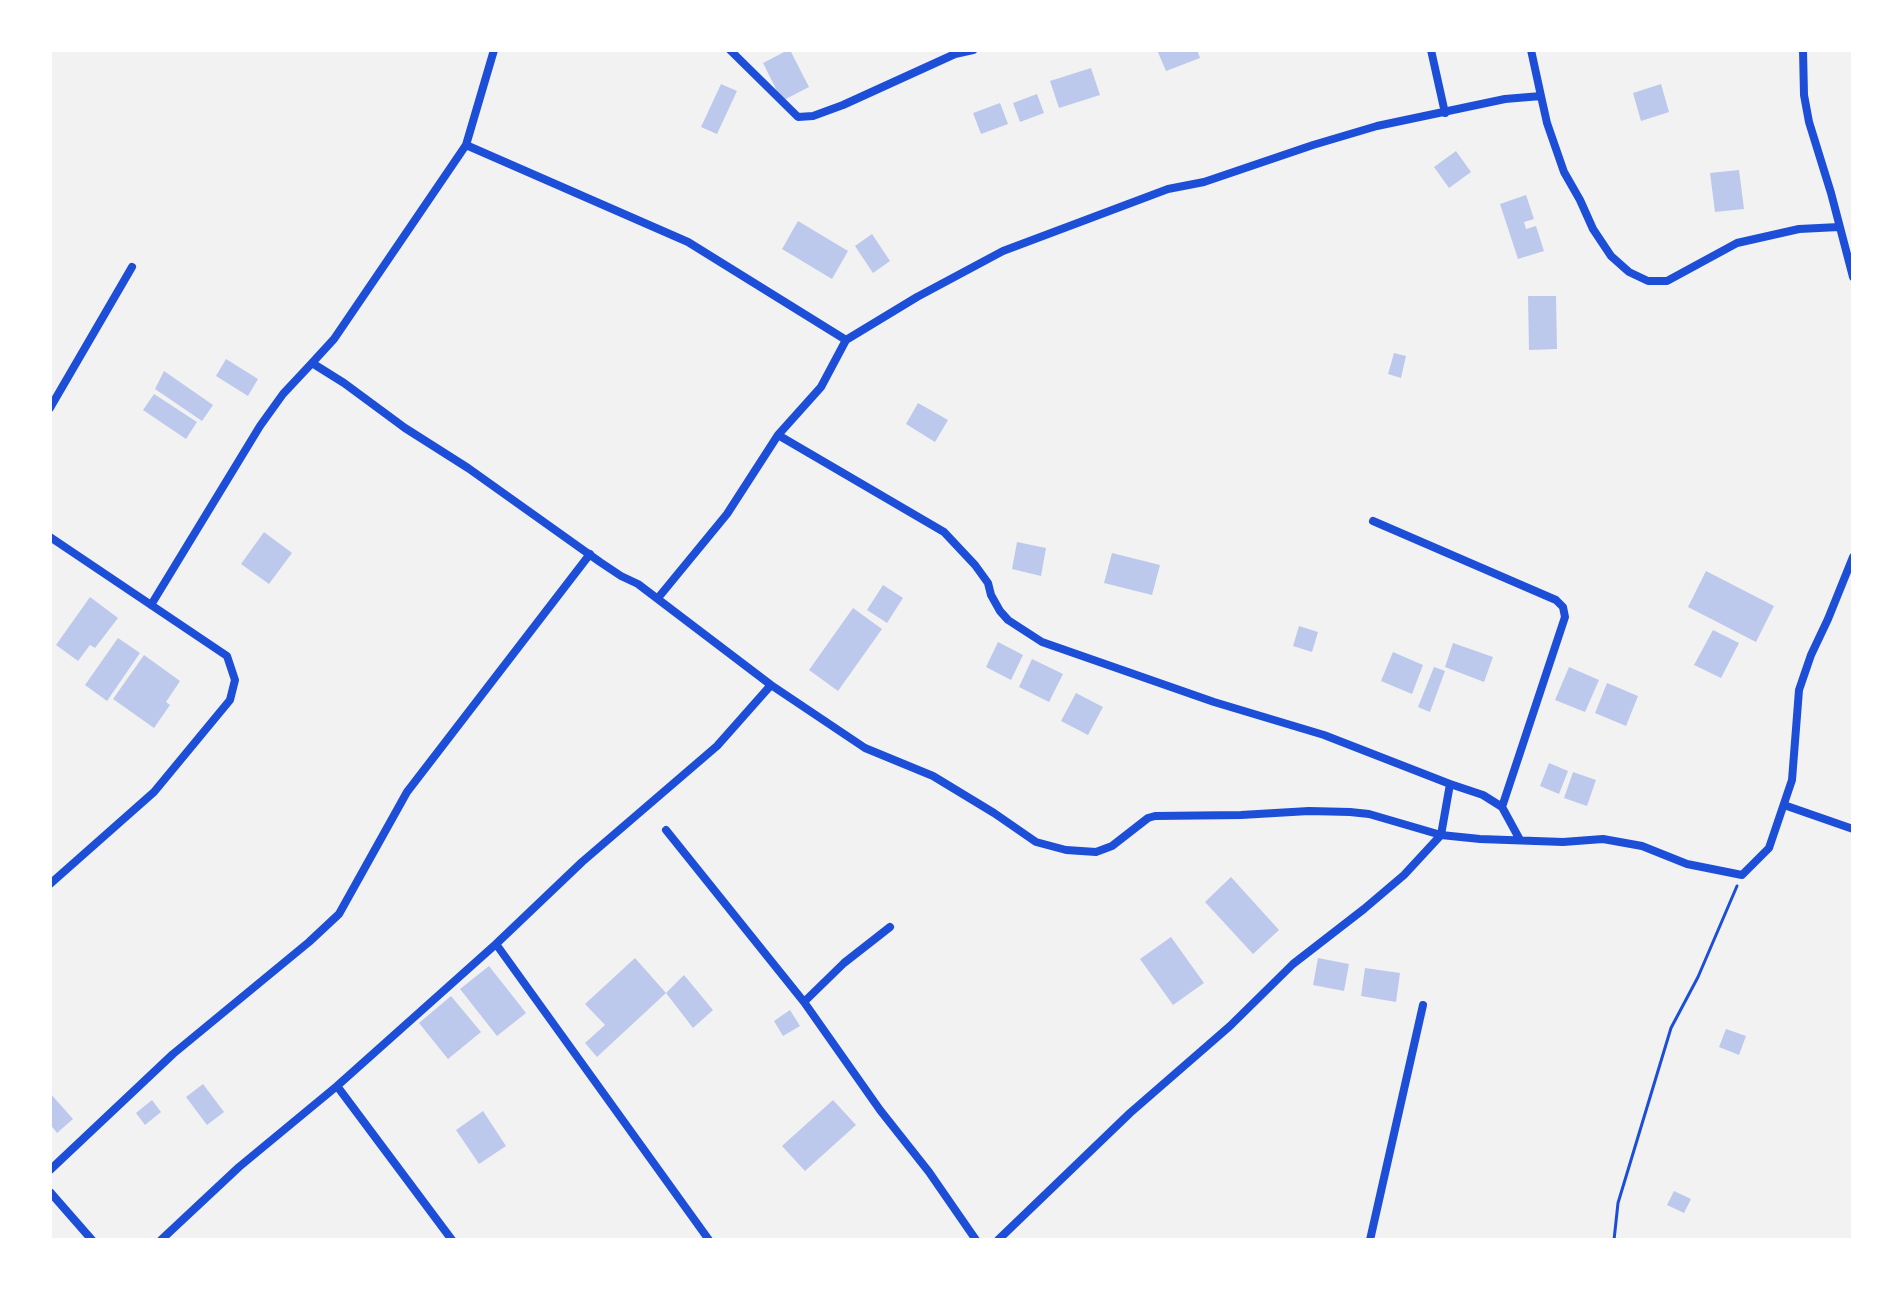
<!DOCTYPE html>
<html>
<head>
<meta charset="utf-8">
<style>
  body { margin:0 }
  #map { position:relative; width:1903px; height:1290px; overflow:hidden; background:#f2f2f2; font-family:Figtree,sans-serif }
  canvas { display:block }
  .frame { position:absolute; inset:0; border:52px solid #fff; pointer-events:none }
</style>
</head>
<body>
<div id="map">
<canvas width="1903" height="1290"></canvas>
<div class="frame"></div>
</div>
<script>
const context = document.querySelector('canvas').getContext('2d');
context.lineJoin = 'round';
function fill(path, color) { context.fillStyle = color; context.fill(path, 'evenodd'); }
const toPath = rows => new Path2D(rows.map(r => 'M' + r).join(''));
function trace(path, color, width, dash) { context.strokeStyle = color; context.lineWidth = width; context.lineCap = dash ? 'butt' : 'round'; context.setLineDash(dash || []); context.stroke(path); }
fill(toPath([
  [788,50,790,50,809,87,782,101,763,63],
  [1157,50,1197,50,1200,58,1166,71],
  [1091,68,1100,95,1059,108,1050,81],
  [721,84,737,91,717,134,701,127],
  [1661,84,1669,112,1641,121,1633,93],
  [1037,94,1044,113,1020,122,1013,103],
  [1000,103,1008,124,981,134,973,113],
  [1456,151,1471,172,1449,188,1434,167],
  [1739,170,1744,209,1715,212,1710,173],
  [1526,195,1534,219,1524,222,1526,229,1536,226,1544,251,1518,259,1500,204],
  [798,221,848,251,832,279,782,249],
  [872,234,890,261,873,273,855,246],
  [1528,296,1556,296,1557,349,1529,350],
  [1394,353,1406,356,1401,378,1388,374],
  [226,359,258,379,248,396,216,376],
  [164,371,213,405,202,421,155,389],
  [154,394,197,422,186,439,143,410],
  [918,403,948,420,935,442,906,424],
  [264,532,292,553,269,584,241,564],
  [1017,542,1046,548,1041,576,1012,569],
  [1112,553,1160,565,1152,595,1104,583],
  [1706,571,1774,606,1756,642,1688,607],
  [883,585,903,598,887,623,867,610],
  [90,597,118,618,95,648,90,645,78,661,56,645],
  [853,608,882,629,838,691,809,670],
  [1299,626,1318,632,1312,652,1293,646],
  [1713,630,1739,643,1721,678,1694,665],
  [118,638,140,653,107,701,85,685],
  [998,642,1023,655,1011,680,986,667],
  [1453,643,1493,657,1484,682,1445,667],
  [1393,652,1423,665,1412,694,1381,681],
  [144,655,180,681,166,702,170,705,154,728,113,699],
  [1032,659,1063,674,1049,702,1019,687],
  [1434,667,1445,671,1430,712,1418,707],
  [1569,667,1599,680,1585,712,1555,700],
  [1607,683,1638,696,1626,726,1595,713],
  [1076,693,1103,707,1088,735,1061,721],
  [1549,763,1568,771,1559,794,1540,786],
  [1573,772,1596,780,1587,806,1564,798],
  [1231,877,1279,930,1253,954,1205,902],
  [1171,937,1204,983,1173,1005,1140,959],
  [635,958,666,993,684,975,713,1010,693,1028,666,993,597,1057,585,1043,605,1025,585,1004],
  [1318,958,1349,964,1344,991,1313,985],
  [489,966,526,1013,497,1036,460,989],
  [1365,968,1400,973,1396,1002,1361,996],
  [451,996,481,1032,448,1059,419,1023],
  [790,1010,800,1026,783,1036,774,1021],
  [1726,1029,1746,1036,1739,1055,1719,1047],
  [203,1084,224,1112,207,1125,186,1097],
  [50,1093,73,1119,57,1133,50,1124],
  [152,1100,161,1112,145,1125,136,1113],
  [833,1100,856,1125,805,1171,782,1146],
  [483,1111,506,1146,479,1164,456,1130],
  [1674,1191,1691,1199,1684,1213,1667,1205]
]), '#bdc9ec');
trace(toPath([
  [1614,1240,1618,1203,1671,1028,1698,977,1737,886]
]), '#1d4ed8', 3);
trace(toPath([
  [730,50,798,117,813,116,843,105,955,54,973,50],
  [1431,50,1445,113],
  [1531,50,1541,96],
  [1803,50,1804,95,1809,122,1831,193,1853,277],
  [466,145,688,242,846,340],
  [312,363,334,339,466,145,494,50],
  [50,408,132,267],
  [778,435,944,532,975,565,988,583,991,595,1000,611,1008,620,1042,642,1214,702,1324,735,1450,784,1483,795,1502,807,1520,840],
  [1373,521,1556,600,1563,607,1565,617,1502,807],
  [50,537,227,656,235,680,230,700,154,792,50,884],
  [658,598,727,514,778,435,821,387,846,340,917,297,1003,251,1168,189,1204,182,1313,145,1377,126,1505,99,1541,96,1547,123,1564,172,1580,200,1593,229,1611,256,1629,272,1648,281,1667,281,1737,243,1799,229,1839,227],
  [151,605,260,426,283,394,312,363,344,383,405,428,468,468,600,562,621,576,638,584,771,685,865,748,933,776,994,813,1036,842,1066,850,1096,852,1112,846,1148,818,1155,816,1241,815,1309,811,1350,812,1369,814,1441,835,1480,839,1563,842,1603,839,1642,846,1687,864,1742,875,1769,848,1792,780,1799,690,1811,655,1828,619,1853,557],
  [1784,805,1853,829],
  [666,830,804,1002,880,1110,929,1172,976,1240],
  [496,944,709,1240],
  [804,1002,844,963,890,927],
  [337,1086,452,1240],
  [50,1170,173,1054,309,942,339,914,407,792,590,554],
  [50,1192,92,1240],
  [161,1240,239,1167,337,1086,496,944,582,862,717,746,771,685],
  [998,1240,1130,1113,1230,1026,1293,964,1364,909,1404,875,1441,835,1450,784],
  [1370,1240,1423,1005]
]), '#1d4ed8', 8);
</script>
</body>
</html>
